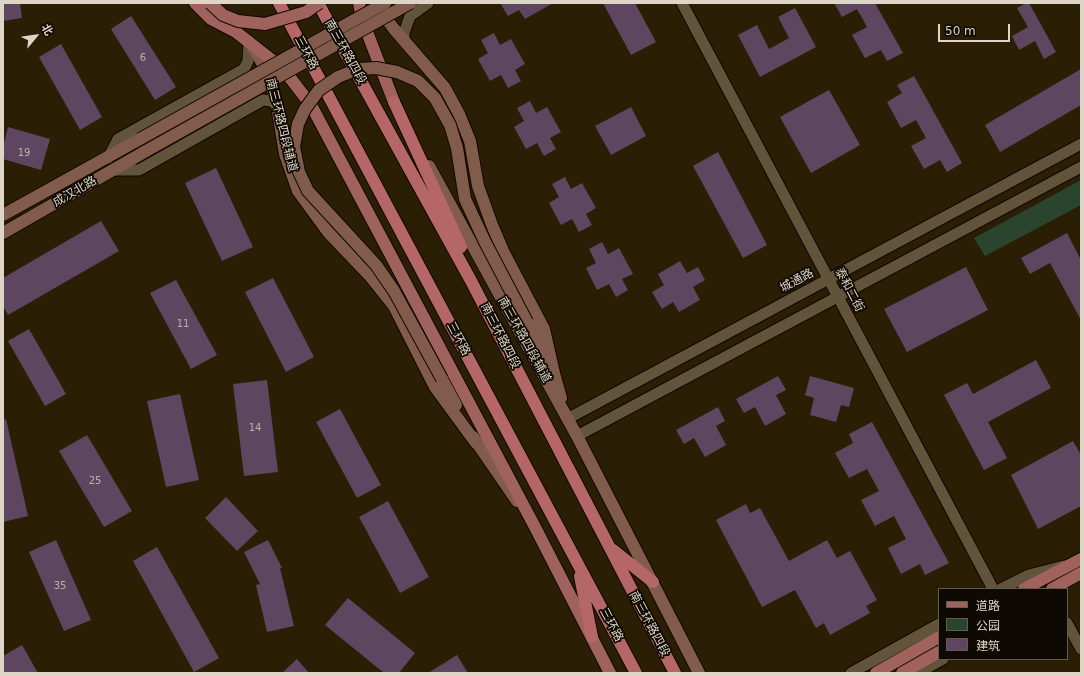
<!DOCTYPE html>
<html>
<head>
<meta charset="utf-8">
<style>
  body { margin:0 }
  #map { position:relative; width:1084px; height:676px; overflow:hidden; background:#2a1e05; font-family:"DejaVu Sans","Noto Sans SC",sans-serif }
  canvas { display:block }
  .frame { position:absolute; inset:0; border:4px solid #ddd5c6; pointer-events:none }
  .legend { position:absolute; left:938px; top:588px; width:130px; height:72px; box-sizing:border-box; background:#0e0902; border:1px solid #615b50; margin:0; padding:5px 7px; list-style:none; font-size:12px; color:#ddd5c6 }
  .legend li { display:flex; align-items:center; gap:8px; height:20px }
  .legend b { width:20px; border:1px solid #615b50 }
  .north { position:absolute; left:16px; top:16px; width:40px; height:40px; -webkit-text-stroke:3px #0e0902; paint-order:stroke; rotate:61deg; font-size:11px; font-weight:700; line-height:16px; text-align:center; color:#ddd5c6 }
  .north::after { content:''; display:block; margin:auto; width:14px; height:18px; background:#ddd5c6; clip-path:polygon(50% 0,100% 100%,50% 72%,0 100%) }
  .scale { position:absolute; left:938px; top:24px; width:72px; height:18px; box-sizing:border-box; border:2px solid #ddd5c6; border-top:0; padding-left:5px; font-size:12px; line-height:14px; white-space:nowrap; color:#ddd5c6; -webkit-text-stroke:3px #0e0902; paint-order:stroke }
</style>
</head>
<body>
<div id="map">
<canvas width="1084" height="676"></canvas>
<div class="frame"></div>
<ul class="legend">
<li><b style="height:5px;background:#a0625c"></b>道路</li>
<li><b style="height:11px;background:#2a442e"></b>公园</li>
<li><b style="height:11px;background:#5e4660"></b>建筑</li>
</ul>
<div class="north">北</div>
<div class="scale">50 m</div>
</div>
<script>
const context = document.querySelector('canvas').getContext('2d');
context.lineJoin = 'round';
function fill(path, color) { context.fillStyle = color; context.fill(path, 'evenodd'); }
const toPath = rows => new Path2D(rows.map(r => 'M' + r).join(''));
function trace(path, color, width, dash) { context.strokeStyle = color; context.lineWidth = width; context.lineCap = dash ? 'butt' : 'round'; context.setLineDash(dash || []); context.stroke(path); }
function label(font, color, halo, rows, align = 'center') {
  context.font = font + ' "DejaVu Sans","Noto Sans SC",sans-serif'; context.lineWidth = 3.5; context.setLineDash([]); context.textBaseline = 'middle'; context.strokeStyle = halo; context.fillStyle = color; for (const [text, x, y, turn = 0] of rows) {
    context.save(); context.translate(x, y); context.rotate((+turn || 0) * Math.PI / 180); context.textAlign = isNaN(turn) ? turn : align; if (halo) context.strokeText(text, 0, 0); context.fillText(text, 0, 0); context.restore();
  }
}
fill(toPath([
  [1081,180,1081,205,985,256,974,238]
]), '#2a442e');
fill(toPath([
  [3,3,20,3,22,18,3,21],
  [500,3,553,3,525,19,519,10,508,16],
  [603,3,635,3,656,42,631,55],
  [834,3,875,3,903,53,887,61,881,50,865,58,852,35,867,27,857,9,842,17],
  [1026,3,1029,3,1056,52,1044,59,1035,41,1019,50,1012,36,1028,27,1017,8],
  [795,8,816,47,760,77,738,35,757,25,769,49,789,38,778,17],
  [131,16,176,87,155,100,111,29],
  [494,33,500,45,511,39,525,64,515,70,521,81,508,88,501,75,490,81,478,59,488,53,481,40],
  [61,44,102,117,80,130,39,57],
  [1081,69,1081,105,1000,152,985,125],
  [914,76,962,163,947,172,940,160,924,169,911,146,926,138,916,120,901,128,887,102,902,93,897,85],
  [829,90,860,145,811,173,780,117],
  [530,101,536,113,547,107,561,132,550,138,556,149,544,156,537,143,526,149,514,127,524,121,517,108],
  [631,107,646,136,611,155,595,126],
  [8,127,50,139,41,170,3,159,3,147],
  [718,152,767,245,743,258,693,166],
  [216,168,253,247,222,261,185,183],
  [565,177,571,189,582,183,596,208,586,214,592,225,579,232,572,219,561,225,549,203,559,197,552,184],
  [101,221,119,251,8,315,3,306,3,278],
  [1067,233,1081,260,1081,320,1050,263,1030,274,1021,258],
  [602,242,608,254,619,248,633,274,622,279,628,290,616,297,609,284,597,290,586,268,596,263,589,249],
  [680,261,687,273,698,267,705,280,693,287,700,300,679,312,673,302,662,309,652,292,664,285,658,274],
  [966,267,988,310,907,352,884,309],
  [273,278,314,357,286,372,245,292],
  [176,280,217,355,191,369,150,293],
  [29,329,66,394,45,406,8,341],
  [1036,360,1051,388,988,422,1007,458,984,470,944,395,967,383,973,394],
  [778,376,786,390,776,395,786,414,765,426,755,407,744,413,736,399],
  [810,376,854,388,849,407,841,405,836,422,810,415,814,398,805,395],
  [267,380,278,472,244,476,233,384],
  [180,394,199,480,166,487,147,401],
  [718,407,725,421,716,426,726,445,705,457,694,438,684,444,676,430],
  [340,409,381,485,357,498,316,422],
  [6,419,28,516,3,522,3,420],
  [872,422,949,563,925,575,920,564,901,574,888,548,906,539,894,516,875,526,861,500,879,491,867,469,849,478,835,453,853,443,849,434],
  [87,435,132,511,104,527,59,451],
  [1073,441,1081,455,1081,506,1038,529,1011,475],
  [226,497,258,531,237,551,205,518],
  [388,501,429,577,400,593,359,517],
  [746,504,750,513,760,508,789,561,827,540,837,558,850,551,877,600,866,606,870,613,830,635,824,623,816,628,795,590,762,607,716,520],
  [56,540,91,620,64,631,29,552],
  [268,540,282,568,280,568,294,626,267,632,256,585,260,584,244,552],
  [157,547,219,658,194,672,133,561],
  [348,598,415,653,399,673,384,673,325,625],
  [22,645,38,673,3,673,3,656],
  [457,655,468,673,428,673],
  [297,659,309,673,282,673]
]), '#5e4660');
const tertiary = toPath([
  [682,3,993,589],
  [404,40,404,33,410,16,428,3],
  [108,158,118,139,244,69,248,61,249,41],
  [114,170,139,170,263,100,271,101,277,105],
  [567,419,1081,144],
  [577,436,1081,167],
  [1001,589,1029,575,1064,566],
  [1067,623,1081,649],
  [851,673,939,624],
  [918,673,943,659]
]);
const secondary = toPath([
  [379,9,394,29,445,88,459,114,470,141,478,186,492,225,504,253,544,329,554,373],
  [252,46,268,73,277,105,285,154,298,191,328,232,370,276,394,306,435,387,476,443],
  [429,166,577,436,699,673],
  [3,215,140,139],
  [3,233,146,151],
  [527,322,554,373,561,398],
  [442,379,456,405],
  [473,437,517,501]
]);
const primary = toPath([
  [195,3,211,19,236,32,273,61,291,79,311,105,536,529,610,673],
  [359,3,362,19,394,102],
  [1024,589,1081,559],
  [1052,589,1081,573],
  [876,673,939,637],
  [902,673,939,652]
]);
const trunk = toPath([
  [279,3,636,673],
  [318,3,470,279,675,673],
  [394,102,461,247],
  [613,550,653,582],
  [580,576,592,637]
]);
trace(tertiary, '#120700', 13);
trace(secondary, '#120700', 14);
trace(primary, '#120700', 14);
trace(trunk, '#120700', 14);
trace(tertiary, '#62543a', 11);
trace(secondary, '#815b4b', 12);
trace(primary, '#a0625c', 12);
trace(trunk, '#b56768', 12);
const secondaryBridge = toPath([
  [140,139,385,3],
  [146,151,410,3],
  [442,379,394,291,376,265,308,191,299,172,294,147,298,124,305,109,319,90,338,77,358,69,376,68,397,72,418,81,435,98,450,125,457,148,465,199,485,242,527,322]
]);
const primaryBridge = toPath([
  [210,3,223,15,238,21,265,24,306,12,319,3]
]);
trace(secondaryBridge, '#120700', 14, []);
trace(primaryBridge, '#120700', 14, []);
trace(secondaryBridge, '#815b4b', 12);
trace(primaryBridge, '#a0625c', 12);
label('10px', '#bdb1ac', null, [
  ["6",143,58],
  ["19",24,153],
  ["11",183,324],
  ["14",255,428],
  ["25",95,481],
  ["35",60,586]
]);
label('12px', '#ddd5c6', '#0e0902', [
  ["南三环路四段",345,52,61],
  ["三环路",306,53,62],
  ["南三环路四段辅道",281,125,76],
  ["成汉北路",75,192,-30],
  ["城通路",797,281,-28],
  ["泰和二街",849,290,62],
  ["南三环路四段",500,336,63],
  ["三环路",458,339,62],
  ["南三环路四段辅道",524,340,61],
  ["南三环路四段",649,624,62],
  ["三环路",611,625,62]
]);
</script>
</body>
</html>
